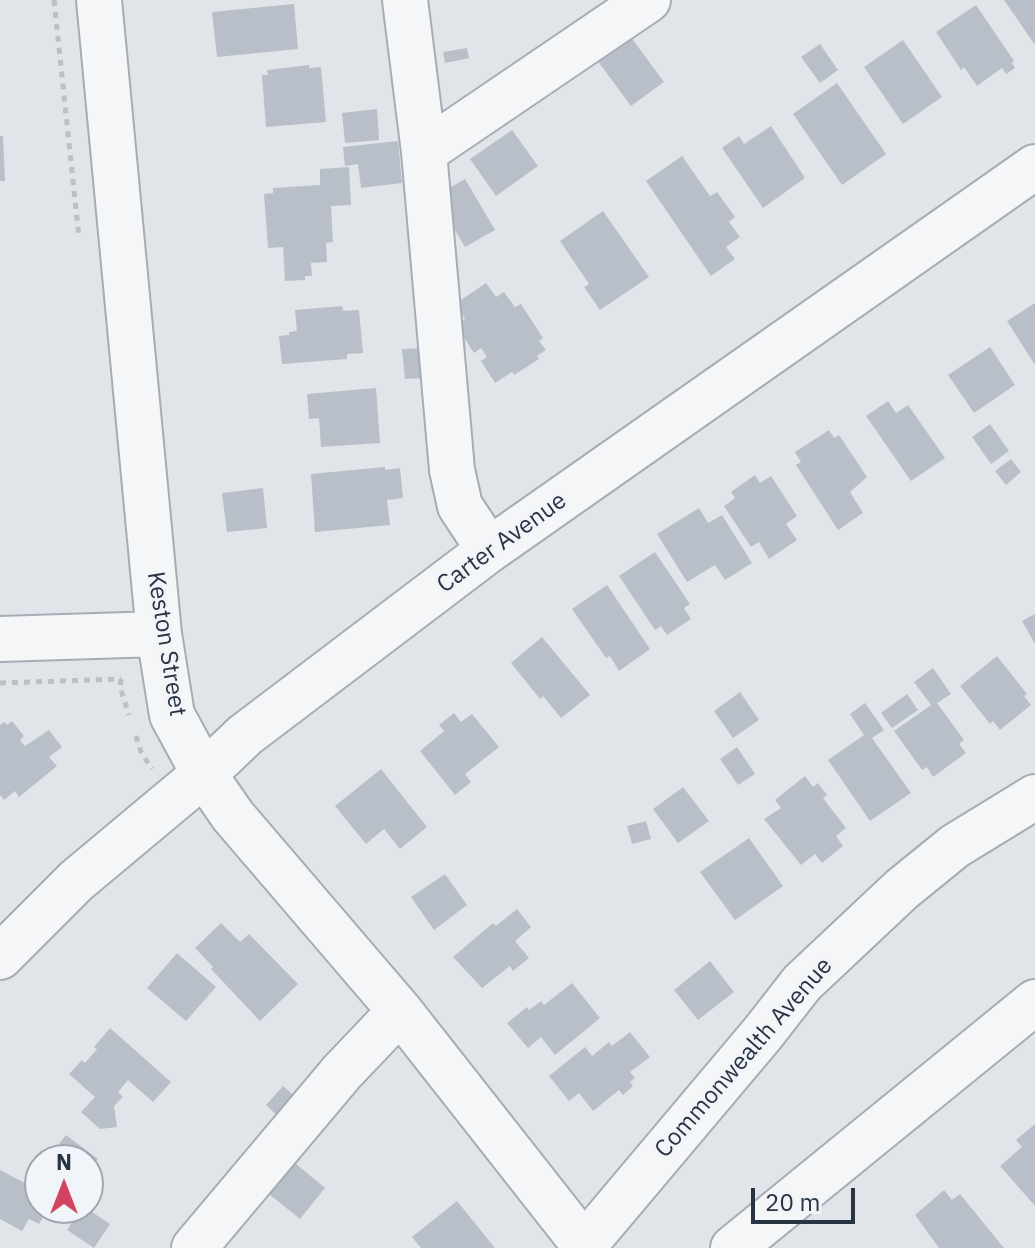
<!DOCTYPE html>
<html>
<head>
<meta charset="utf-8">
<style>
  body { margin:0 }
  #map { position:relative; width:1035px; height:1248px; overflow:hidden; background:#e1e5ea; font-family:"IBM Plex Sans",sans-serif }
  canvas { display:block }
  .north { position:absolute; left:24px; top:1144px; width:80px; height:80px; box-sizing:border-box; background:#f1f4f8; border:2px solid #a1a7b0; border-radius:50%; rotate:0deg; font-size:22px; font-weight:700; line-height:32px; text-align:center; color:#293443 }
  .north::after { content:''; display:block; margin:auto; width:28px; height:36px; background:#d2445f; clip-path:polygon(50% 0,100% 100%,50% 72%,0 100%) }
  .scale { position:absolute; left:751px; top:1188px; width:104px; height:36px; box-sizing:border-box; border:4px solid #293443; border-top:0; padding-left:10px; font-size:24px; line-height:28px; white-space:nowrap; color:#293443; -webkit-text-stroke:6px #f1f4f8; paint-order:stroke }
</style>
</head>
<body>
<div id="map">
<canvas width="1035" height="1248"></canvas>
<div class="north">N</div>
<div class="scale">20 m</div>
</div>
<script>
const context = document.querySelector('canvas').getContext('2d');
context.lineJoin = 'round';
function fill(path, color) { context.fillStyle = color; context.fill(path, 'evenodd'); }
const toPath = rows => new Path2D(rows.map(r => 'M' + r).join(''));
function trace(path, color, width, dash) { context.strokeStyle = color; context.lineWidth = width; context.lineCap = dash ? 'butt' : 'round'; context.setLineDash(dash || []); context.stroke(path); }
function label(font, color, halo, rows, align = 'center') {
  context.font = font + ' "IBM Plex Sans",sans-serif'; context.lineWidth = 6; context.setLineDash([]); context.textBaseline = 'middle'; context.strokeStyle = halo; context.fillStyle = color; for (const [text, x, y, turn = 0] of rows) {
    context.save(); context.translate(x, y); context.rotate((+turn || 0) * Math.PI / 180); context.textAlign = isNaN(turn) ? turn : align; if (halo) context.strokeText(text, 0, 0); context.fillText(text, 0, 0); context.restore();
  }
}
fill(toPath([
  [1004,0,1035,0,1035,45],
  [294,4,298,49,217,57,212,12],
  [976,5,1014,61,1012,63,1015,68,1006,74,1002,68,977,86,964,67,961,70,936,32],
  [630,36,664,82,631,106,597,60],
  [903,40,942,97,903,124,864,67],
  [820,44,838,70,820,83,801,57],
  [467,48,469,58,445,63,443,52],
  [309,65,309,68,321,67,326,122,266,127,262,75,268,75,267,70],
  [837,83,886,154,842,185,793,114],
  [377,109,379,140,345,143,342,113],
  [771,126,805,178,763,208,722,148,739,136,744,144],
  [512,130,538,166,496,196,470,159],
  [0,136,3,136,5,181,0,181],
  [398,141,402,183,361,188,358,164,345,166,343,147],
  [682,156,710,196,717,192,735,217,729,222,740,237,726,247,735,259,711,276,646,181],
  [349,167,351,205,331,206,333,242,326,243,327,262,311,263,312,276,305,276,305,280,285,281,283,247,268,248,264,194,273,193,273,188,320,185,320,169],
  [465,179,495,230,465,247,435,196],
  [603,211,649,277,600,310,584,287,589,284,560,241],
  [486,283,496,297,504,292,515,307,521,304,543,338,539,341,546,350,537,356,539,359,514,375,512,372,495,383,481,361,487,357,481,348,474,353,456,325,465,319,455,304],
  [1035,303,1035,365,1007,321],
  [342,306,343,311,359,310,363,353,347,354,347,359,282,364,279,336,289,335,289,332,297,331,295,310],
  [990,347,1015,385,974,413,948,375],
  [423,348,425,378,405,379,402,349],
  [376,388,380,443,321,447,319,418,309,419,307,394],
  [888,401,896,413,908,405,945,458,911,481,866,416],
  [990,424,1009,451,991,464,972,437],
  [829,430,834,438,839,435,867,477,850,492,863,513,838,530,796,465,801,462,795,452],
  [1011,459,1021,472,1006,485,995,471],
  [385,467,385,470,400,468,403,498,387,500,390,525,315,532,311,474],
  [755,475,760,483,771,476,797,516,786,524,797,540,769,559,759,542,751,547,724,506,735,498,731,492],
  [263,488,267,528,227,532,222,493],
  [699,508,708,523,722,515,752,563,725,580,715,565,687,582,657,534],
  [655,552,690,604,684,608,691,619,667,635,661,626,655,630,619,576],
  [607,585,650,649,619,671,610,656,606,658,572,609],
  [1035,614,1035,644,1022,621],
  [542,637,590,695,561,718,543,696,540,699,511,663],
  [997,656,1027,694,1024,696,1031,705,1000,730,993,721,990,724,960,686],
  [933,668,951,694,937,703,964,740,959,744,966,753,933,777,927,767,922,770,894,731,931,705,914,682],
  [740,692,759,720,733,738,714,711],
  [907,694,918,710,892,728,881,713],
  [865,703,884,730,872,738,911,793,870,821,828,760,864,735,850,714],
  [454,713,461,722,472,714,499,747,465,774,471,782,455,795,420,751,444,731,439,725],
  [12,721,24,736,20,740,25,746,49,730,62,747,49,757,57,766,19,797,15,791,4,800,0,795,0,725,4,722,7,725],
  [737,747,755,774,738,785,720,759],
  [381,769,427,827,400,849,384,829,366,844,335,806],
  [805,776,813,787,818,783,827,795,823,798,846,828,836,836,843,846,822,863,815,854,801,865,764,819,781,808,775,800],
  [683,787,709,821,678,843,653,809],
  [646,821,651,839,632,844,627,826],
  [749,838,783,886,735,920,700,872],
  [445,874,467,905,434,930,411,897],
  [517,909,531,927,515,941,529,958,513,971,510,966,482,988,453,957,493,923,496,926],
  [221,923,240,942,249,934,298,984,260,1021,211,969,213,967,195,948],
  [177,953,216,987,186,1021,147,988],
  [710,961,734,992,698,1020,674,990],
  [572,983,600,1018,555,1055,541,1037,528,1048,507,1023,527,1007,529,1010,541,1001,544,1005],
  [110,1028,171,1082,153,1102,128,1080,118,1092,123,1097,114,1106,117,1127,100,1129,81,1112,95,1097,69,1074,82,1060,85,1063,97,1049,94,1047],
  [630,1032,650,1057,630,1072,635,1078,630,1082,633,1086,623,1095,619,1090,593,1111,579,1093,569,1101,549,1076,585,1047,592,1056,609,1042,612,1046],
  [283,1086,300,1101,282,1120,266,1105],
  [1035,1124,1035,1206,1000,1166,1022,1147,1016,1140],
  [66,1135,98,1159,88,1172,88,1160,47,1160],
  [295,1163,325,1188,300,1219,269,1194],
  [0,1170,40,1191,40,1208,48,1208,39,1224,29,1219,22,1231,0,1219],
  [944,1190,952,1200,960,1194,1004,1248,939,1248,915,1215],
  [457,1201,495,1248,421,1248,412,1237],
  [82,1208,86,1208,110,1224,94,1248,67,1230]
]), '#b9bfc8');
const minor = toPath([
  [99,0,159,634,172,715,204,774,233,816,400,1011,584,1245],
  [405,0,424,152,452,470,460,506,489,550],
  [424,152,648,0],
  [0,639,159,634],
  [0,957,76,881,204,774,245,735,489,550,1035,167],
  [194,1248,342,1072,400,1011],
  [582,1248,763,1033,802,983,902,889,955,846,1035,797],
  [733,1248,1035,1002]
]);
trace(minor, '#a6acb5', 48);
trace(toPath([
  [54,0,79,238],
  [121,679,120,687,129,715],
  [0,683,121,679],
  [136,736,141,752,152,769]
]), '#bbc0c5', 5, [6, 6]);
trace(minor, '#f4f6f8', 44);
label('24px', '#293443', '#f1f4f8', [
  ["Carter Avenue",502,543,-36],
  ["Keston Street",166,644,81],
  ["Commonwealth Avenue",744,1058,-49]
]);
</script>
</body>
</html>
